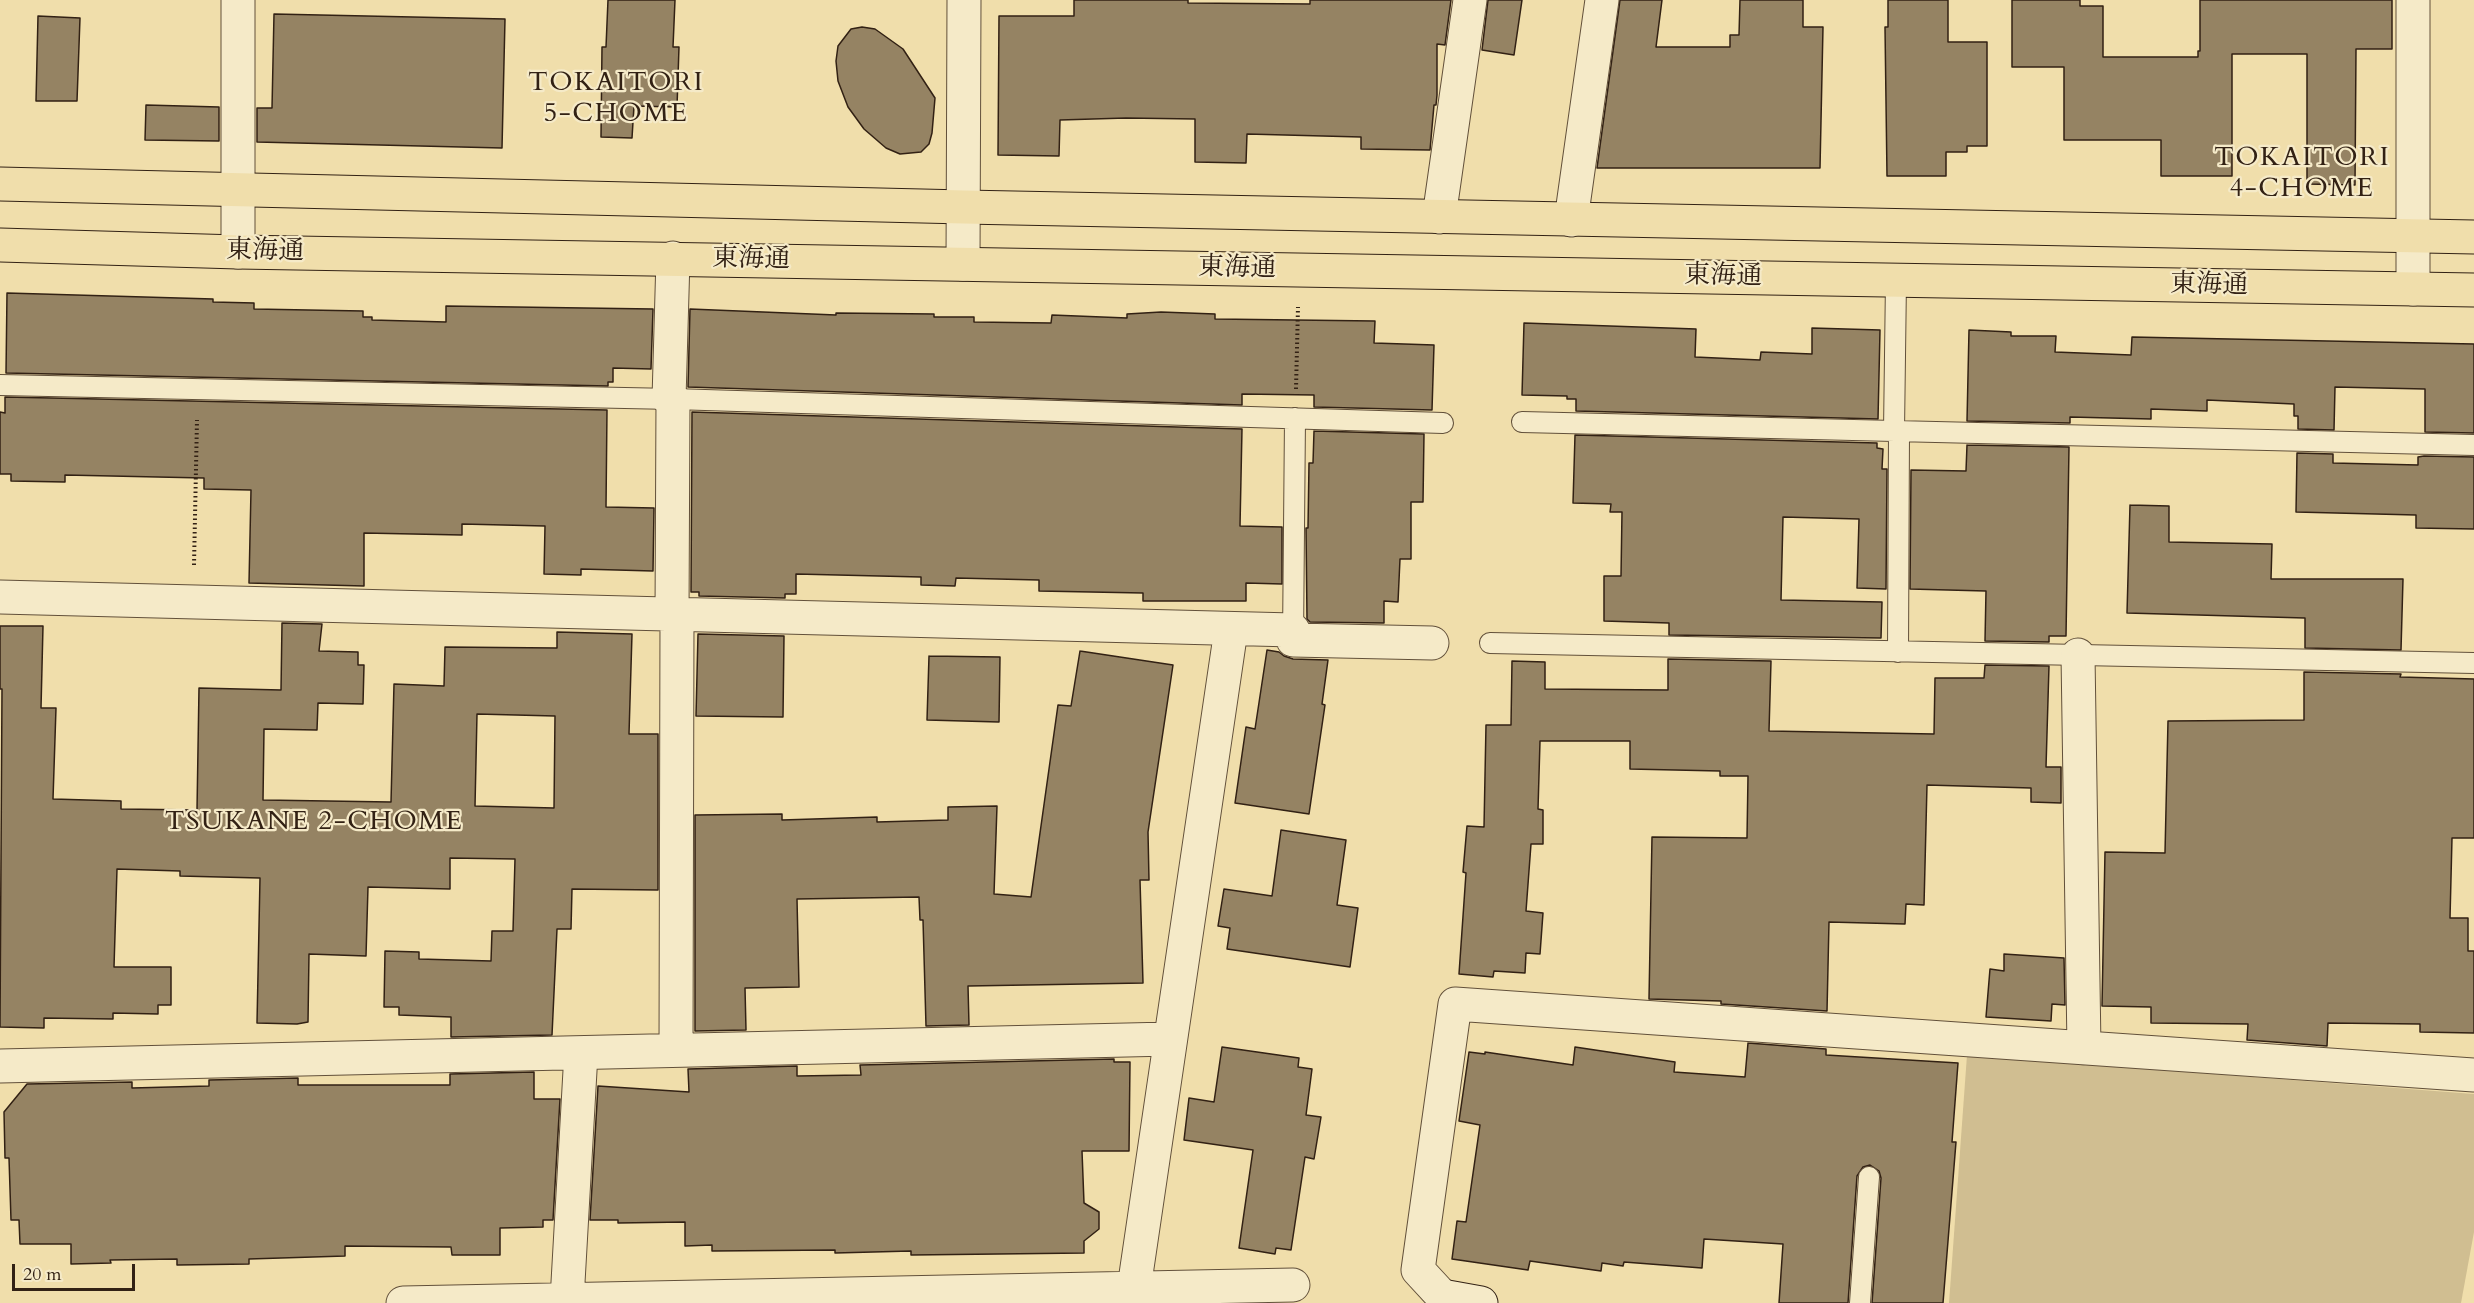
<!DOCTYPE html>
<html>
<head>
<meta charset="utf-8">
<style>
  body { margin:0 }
  #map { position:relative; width:2474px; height:1303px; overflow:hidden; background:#f0deab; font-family:Cardo,serif }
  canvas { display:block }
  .scale { position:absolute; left:12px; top:1264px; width:123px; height:27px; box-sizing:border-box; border:3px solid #322114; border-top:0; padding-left:8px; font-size:18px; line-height:21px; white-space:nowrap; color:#322114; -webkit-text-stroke:4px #f5eac8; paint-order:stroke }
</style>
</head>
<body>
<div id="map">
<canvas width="2474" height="1303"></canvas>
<div class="scale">20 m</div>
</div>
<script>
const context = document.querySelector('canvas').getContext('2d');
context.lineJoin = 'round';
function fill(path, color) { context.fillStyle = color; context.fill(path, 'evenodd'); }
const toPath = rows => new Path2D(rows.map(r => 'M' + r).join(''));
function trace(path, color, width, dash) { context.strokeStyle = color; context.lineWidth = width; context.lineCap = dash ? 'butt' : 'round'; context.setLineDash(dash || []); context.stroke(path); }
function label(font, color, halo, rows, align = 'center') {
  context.font = font + ' Cardo,"Noto Serif JP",serif'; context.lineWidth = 4.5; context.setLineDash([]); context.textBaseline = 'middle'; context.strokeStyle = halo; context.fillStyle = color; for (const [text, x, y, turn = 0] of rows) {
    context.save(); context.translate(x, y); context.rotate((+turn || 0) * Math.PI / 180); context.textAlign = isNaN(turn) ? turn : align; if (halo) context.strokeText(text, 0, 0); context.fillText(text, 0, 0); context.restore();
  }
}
fill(toPath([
  [1967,1055,2474,1094,2474,1232,2461,1303,1949,1303]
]), '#d0be91');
const building = toPath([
  [608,0,675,0,673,47,679,47,677,107,634,106,632,138,601,137,602,47,606,47,608,0],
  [1074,0,1188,0,1188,3,1310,4,1310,0,1451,0,1445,45,1437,44,1437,95,1436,105,1434,105,1430,150,1361,149,1361,137,1247,134,1246,163,1195,162,1195,119,1126,118,1060,120,1059,156,998,155,999,16,1074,16,1074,0],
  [1488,0,1522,0,1514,55,1482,50,1488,0],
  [1620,0,1662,0,1656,47,1730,47,1730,35,1739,35,1740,0,1803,0,1803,27,1823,27,1820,168,1597,168,1620,0],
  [1888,0,1948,0,1948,42,1987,42,1987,146,1967,146,1967,152,1946,152,1946,176,1887,176,1885,27,1888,27,1888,0],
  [2012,0,2080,0,2080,6,2103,6,2103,57,2198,57,2198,51,2200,51,2200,0,2392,0,2392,49,2356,49,2355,185,2307,184,2307,54,2232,54,2232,176,2161,176,2161,140,2064,140,2064,67,2012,67,2012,0],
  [274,14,505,19,502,148,257,142,257,108,272,108,274,14],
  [38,16,80,18,77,101,36,101,38,16],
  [862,27,875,29,903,49,935,98,932,133,929,144,921,152,900,154,886,148,864,129,848,107,838,81,836,61,838,46,851,29,862,27],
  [146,105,219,107,219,141,145,140,146,105],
  [7,293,213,299,213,302,254,303,254,309,363,311,363,317,372,317,372,320,446,322,446,306,653,309,651,369,613,368,613,382,608,382,608,386,6,373,7,293],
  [690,309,836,315,836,313,934,314,934,317,974,317,974,322,1051,323,1052,315,1127,318,1127,314,1161,312,1215,314,1215,319,1375,321,1374,343,1434,345,1432,410,1314,407,1314,395,1242,394,1242,405,688,387,690,309],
  [1524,323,1696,329,1695,357,1760,360,1761,352,1812,354,1812,328,1880,330,1878,419,1576,411,1576,399,1567,399,1567,396,1522,395,1524,323],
  [1969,330,2011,332,2011,336,2056,336,2055,352,2131,355,2132,337,2474,344,2474,433,2425,432,2425,389,2335,387,2334,430,2298,429,2298,416,2294,416,2294,404,2207,400,2207,411,2151,409,2151,419,2070,417,2070,423,1967,421,1969,330],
  [5,397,607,410,606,507,654,508,653,571,581,569,581,575,544,574,545,526,462,524,462,535,364,533,364,586,249,583,251,490,204,489,204,478,65,475,65,482,11,481,11,474,0,474,0,412,5,413,5,397],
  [692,412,1242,429,1240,526,1282,527,1282,584,1246,583,1246,601,1143,601,1143,593,1039,591,1039,580,956,578,955,586,921,585,921,577,796,574,796,594,785,594,785,598,699,596,699,592,691,592,692,412],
  [1314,431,1424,434,1423,502,1411,502,1411,559,1400,559,1398,602,1384,601,1384,623,1310,622,1307,619,1306,528,1308,528,1309,463,1313,463,1314,431],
  [1575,435,1877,443,1877,448,1883,449,1882,469,1887,469,1886,589,1857,588,1859,519,1783,517,1781,600,1882,602,1881,638,1669,635,1669,623,1604,621,1604,576,1621,576,1622,512,1610,512,1611,504,1573,503,1575,435],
  [1967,445,2069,447,2066,636,2049,636,2049,642,1985,641,1986,591,1910,589,1911,470,1966,471,1967,445],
  [2297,453,2333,454,2333,463,2418,465,2418,457,2424,456,2474,457,2474,529,2416,528,2416,515,2296,512,2297,453],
  [2130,505,2169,506,2169,542,2272,544,2271,579,2403,579,2401,650,2305,648,2305,618,2127,613,2130,505],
  [282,623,322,624,319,651,358,652,358,665,364,665,363,704,318,703,317,730,264,729,263,800,391,802,394,684,444,686,445,647,557,648,557,632,632,634,629,734,658,734,658,890,572,889,571,929,557,929,552,1035,451,1037,451,1017,399,1015,399,1007,384,1007,385,951,419,952,419,959,491,961,492,931,513,931,515,859,450,858,450,889,368,887,366,956,309,954,308,1022,297,1024,257,1023,260,878,180,876,180,871,117,869,114,967,171,967,171,1005,158,1005,158,1014,113,1013,113,1019,44,1018,44,1028,0,1027,2,689,0,689,0,626,43,626,41,708,56,708,53,799,121,801,121,809,197,810,199,688,281,690,282,623],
  [477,714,555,716,554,808,475,806,477,714],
  [698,634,784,636,783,717,696,716,698,634],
  [1267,650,1279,652,1284,656,1293,659,1328,660,1322,704,1325,705,1309,814,1235,803,1246,727,1255,729,1267,650],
  [1080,651,1173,665,1148,832,1149,880,1140,880,1143,983,968,986,969,1025,926,1026,923,920,920,920,919,897,797,899,799,987,745,988,746,1030,695,1031,695,815,782,814,782,820,877,817,877,822,948,820,948,807,997,806,994,894,1031,897,1058,705,1071,706,1080,651],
  [929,656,1000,657,999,722,927,720,929,656],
  [1668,659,1771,661,1769,731,1934,734,1935,678,1984,678,1985,665,2049,666,2046,767,2061,767,2061,803,2031,802,2031,788,1927,785,1924,905,1906,904,1905,924,1829,922,1827,1011,1721,1004,1721,1001,1649,999,1652,837,1747,838,1748,776,1720,776,1720,771,1630,769,1630,741,1540,741,1538,809,1543,810,1543,844,1531,844,1526,911,1543,913,1540,954,1526,953,1525,973,1494,971,1493,977,1459,974,1466,873,1463,872,1467,826,1484,827,1486,725,1511,725,1512,661,1545,662,1545,689,1668,690,1668,659],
  [2304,672,2401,674,2400,677,2474,679,2474,838,2452,838,2450,918,2468,918,2468,951,2474,951,2474,1033,2420,1032,2420,1024,2328,1023,2327,1046,2247,1040,2248,1024,2151,1023,2151,1007,2102,1006,2105,852,2165,853,2168,721,2304,720,2304,672],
  [1281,830,1346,840,1337,905,1358,908,1350,967,1227,949,1230,928,1218,926,1224,889,1272,896,1281,830],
  [2004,954,2064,958,2065,1005,2052,1004,2051,1021,1986,1017,1990,969,2004,971,2004,954],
  [1748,1043,1826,1049,1826,1055,1958,1063,1952,1142,1956,1142,1943,1303,1872,1303,1881,1178,1879,1171,1870,1165,1863,1167,1857,1176,1848,1303,1779,1303,1783,1244,1704,1239,1702,1268,1624,1262,1623,1266,1602,1263,1601,1271,1530,1261,1528,1270,1452,1259,1457,1221,1466,1222,1480,1125,1459,1121,1469,1052,1485,1054,1485,1052,1573,1065,1575,1047,1675,1062,1674,1072,1745,1077,1748,1043],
  [1222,1047,1299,1058,1298,1067,1312,1069,1306,1115,1321,1117,1314,1159,1305,1157,1291,1250,1276,1248,1275,1254,1239,1248,1253,1150,1184,1140,1189,1098,1214,1102,1222,1047],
  [1114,1059,1114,1062,1130,1062,1129,1151,1082,1151,1084,1203,1099,1212,1099,1229,1084,1241,1084,1253,911,1255,911,1251,835,1253,835,1250,712,1251,712,1245,685,1246,685,1222,618,1223,618,1220,590,1220,598,1086,689,1092,688,1069,797,1066,797,1076,861,1075,860,1065,1114,1059],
  [534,1072,534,1099,560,1099,553,1220,543,1220,543,1227,500,1228,500,1255,452,1255,451,1247,345,1246,345,1256,249,1259,249,1264,177,1265,177,1259,110,1260,111,1263,71,1264,71,1244,20,1244,19,1220,11,1220,9,1158,5,1158,4,1112,27,1084,132,1082,132,1088,209,1086,209,1080,298,1078,298,1085,450,1085,450,1074,534,1072]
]);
fill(building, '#958363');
trace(building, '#322114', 1.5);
const lane = toPath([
  [0,385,673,399,1443,423],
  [1522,422,2474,445],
  [1894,431,1896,280],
  [1293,640,1295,418],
  [1490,643,2474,663],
  [1898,652,1899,431],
  [1860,1303,1869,1177]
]);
const street = toPath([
  [2413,0,2413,289],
  [1439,217,1470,0],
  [1571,220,1602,0],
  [238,252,238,0],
  [963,264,964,0],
  [669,399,673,258],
  [0,597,1293,630],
  [672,616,673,399],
  [1293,640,1432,643],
  [2078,655,2084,1048],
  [676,1050,677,616],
  [0,1066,1170,1039],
  [1134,1288,1231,630],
  [1442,1296,1418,1270,1455,1004,2474,1075],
  [567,1300,581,1053],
  [403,1303,1293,1285]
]);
const secondary = toPath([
  [1442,1296,1481,1303]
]);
const primary = toPath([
  [0,184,964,207,2474,237],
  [0,245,238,252,2474,290]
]);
trace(lane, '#62503a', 22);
trace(street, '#62503a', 35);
trace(secondary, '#322114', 35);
trace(primary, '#322114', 35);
trace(toPath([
  [1296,389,1298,307],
  [194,565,197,420]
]), '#322114', 4, [1.5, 3]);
trace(lane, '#f5eac8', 20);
trace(street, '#f5eac8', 33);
trace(secondary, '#f5eac8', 33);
trace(primary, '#f0deab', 33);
label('26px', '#322114', '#f5eac8', [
  ["東海通",265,252,1],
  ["東海通",751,260,1],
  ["東海通",1237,269,1],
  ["東海通",1723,277,1],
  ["東海通",2209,286,1]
]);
context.letterSpacing = '1.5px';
label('27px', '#322114', '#f5eac8', [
  ["TOKAITORI",616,84],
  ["5-CHOME",616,115],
  ["TOKAITORI",2302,159],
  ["4-CHOME",2302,190],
  ["TSUKANE 2-CHOME",314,823]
]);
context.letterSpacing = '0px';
</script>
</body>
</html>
